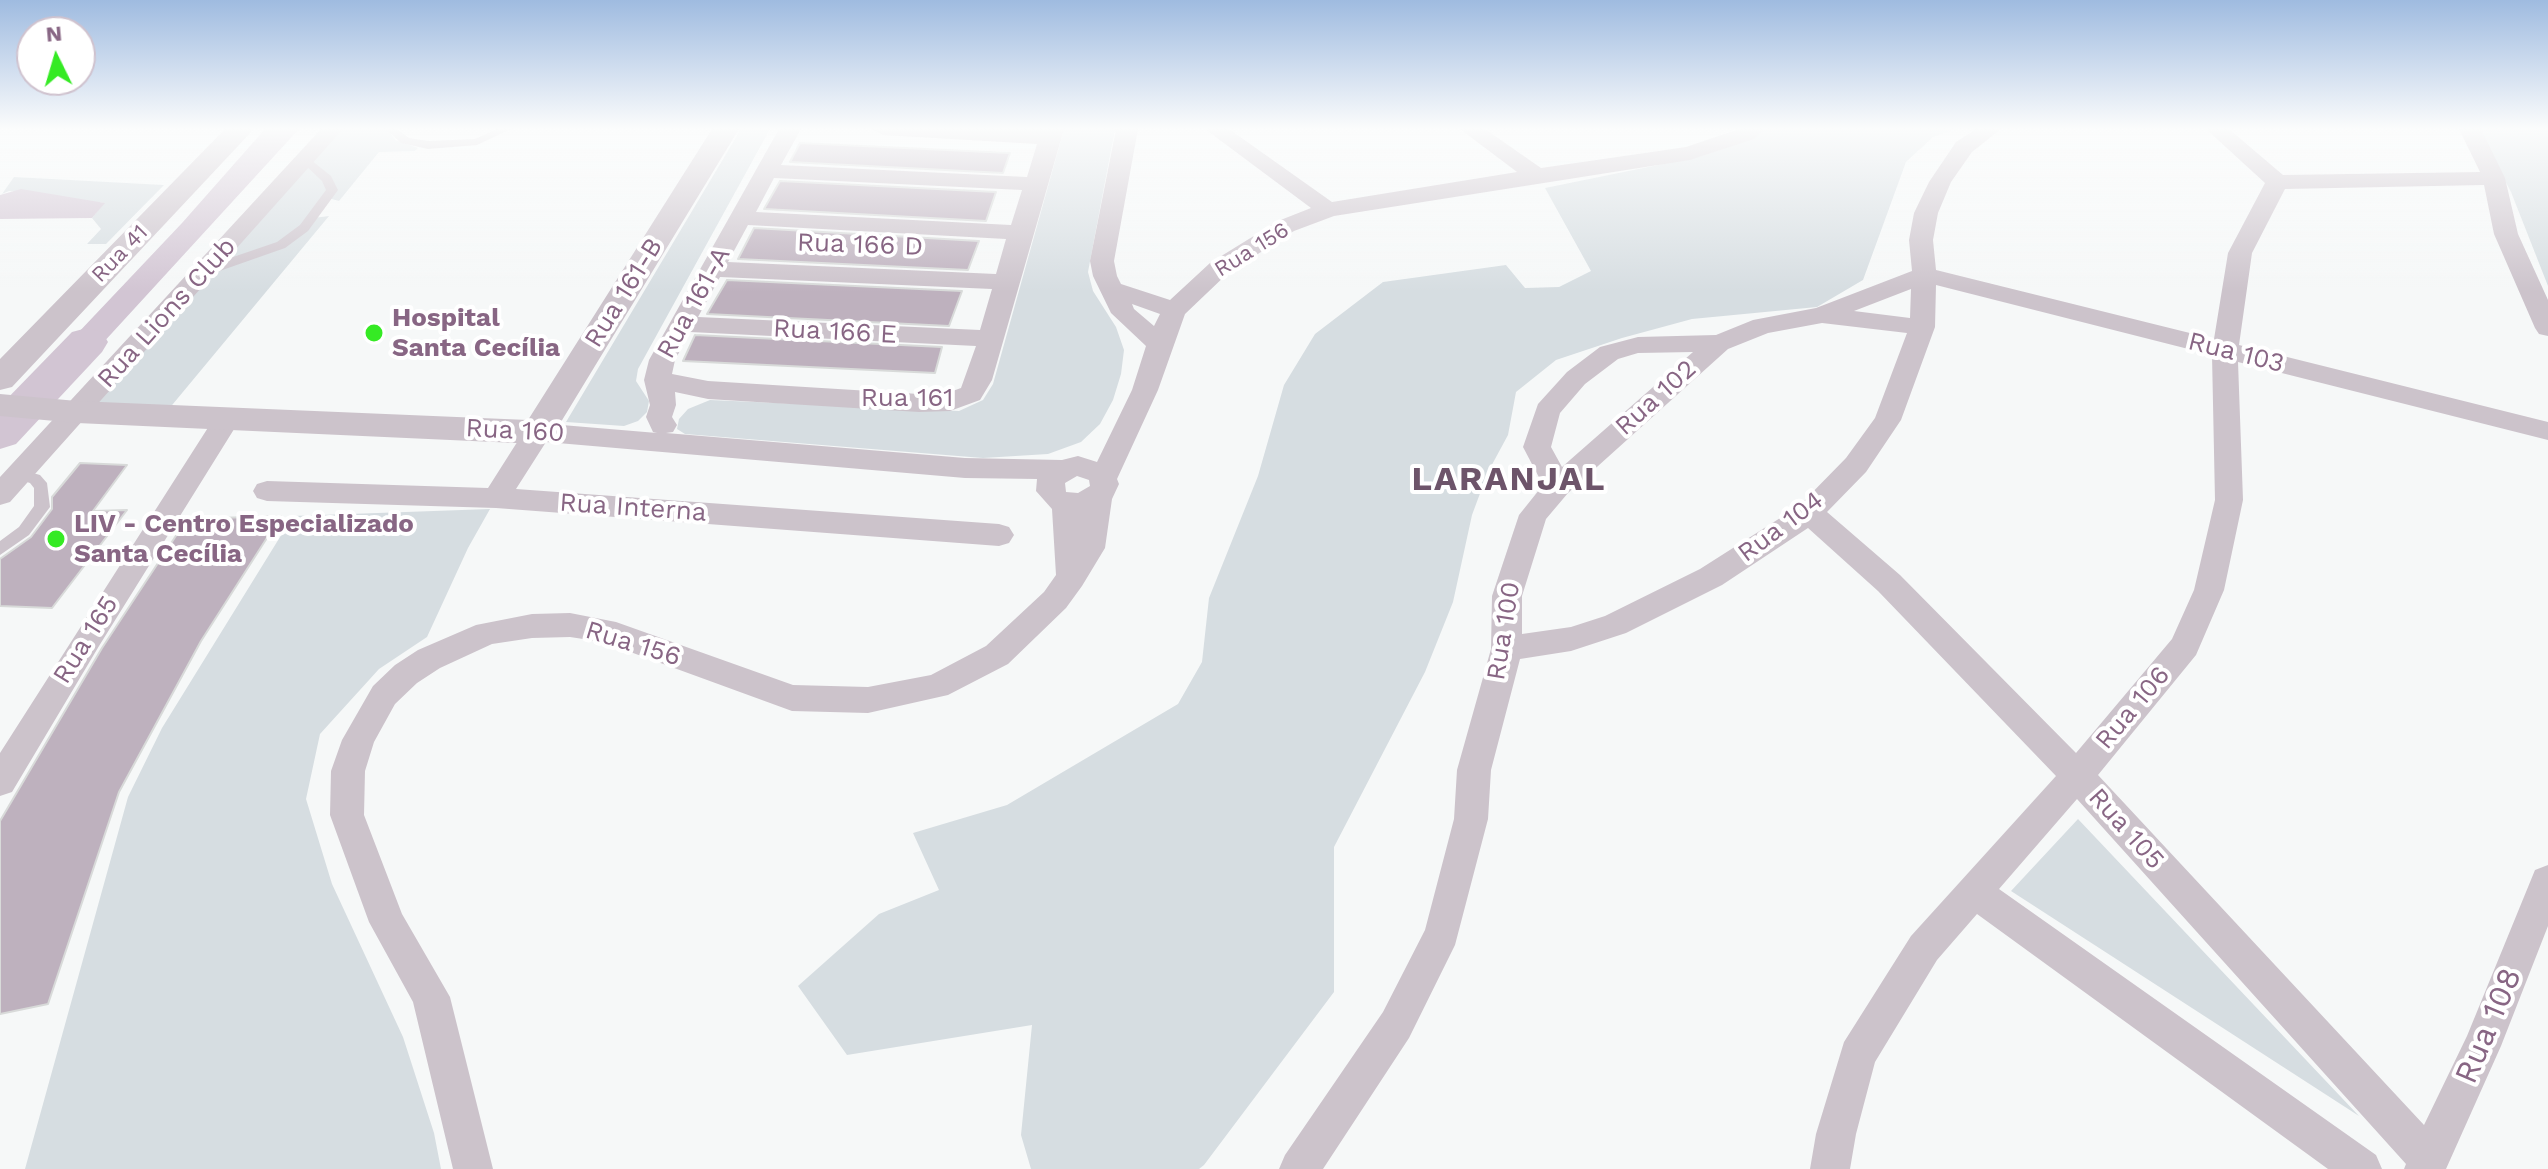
<!DOCTYPE html>
<html>
<head>
<meta charset="utf-8">
<style>
  body { margin:0 }
  #map { position:relative; width:2548px; height:1169px; overflow:hidden; background:#f6f8f8; font-family:"Work Sans",sans-serif }
  canvas { display:block }
  .north { position:absolute; left:16px; top:16px; width:80px; height:80px; box-sizing:border-box; background:#fff; border:2px solid #cfc2ce; border-radius:50%; rotate:355deg; font-size:22px; font-weight:700; line-height:32px; text-align:center; color:#886684 }
  .north::after { content:''; display:block; margin:auto; width:28px; height:36px; background:#35ea24; clip-path:polygon(50% 0,100% 100%,50% 72%,0 100%) }
</style>
</head>
<body>
<div id="map">
<canvas width="2548" height="1169"></canvas>
<div class="north">N</div>
</div>
<script>
const context = document.querySelector('canvas').getContext('2d');
context.lineJoin = 'round';
function fill(path, color) { context.fillStyle = color; context.fill(path, 'evenodd'); }
const toPath = rows => new Path2D(rows.map(r => 'M' + r).join(''));
function trace(path, color, width, dash) { context.strokeStyle = color; context.lineWidth = width; context.lineCap = dash ? 'butt' : 'round'; context.setLineDash(dash || []); context.stroke(path); }
function label(font, color, halo, rows, align = 'center') {
  context.font = font + ' "Work Sans",sans-serif'; context.lineWidth = 8; context.setLineDash([]); context.textBaseline = 'middle'; context.strokeStyle = halo; context.fillStyle = color; for (const [text, x, y, turn = 0] of rows) {
    context.save(); context.translate(x, y); context.rotate((+turn || 0) * Math.PI / 180); context.textAlign = isNaN(turn) ? turn : align; if (halo) context.strokeText(text, 0, 0); context.fillText(text, 0, 0); context.restore();
  }
}
fill(toPath([
  [332,129,388,129,395,140,418,148,415,151,379,152,339,201,328,198,313,218,329,216,163,416,77,412],
  [741,129,770,129,638,369,636,381,649,401,647,412,638,421,624,426,566,422],
  [1064,129,1115,129,1088,272,1093,291,1116,327,1124,350,1121,374,1113,400,1100,424,1081,442,1048,454,983,458,685,434,677,429,679,419,688,409,710,400,959,411,983,400,993,384],
  [1763,129,1957,129,1933,137,1906,162,1863,280,1817,307,1692,319,1622,338,1556,360,1516,392,1508,435,1488,472,1472,515,1453,602,1425,672,1334,847,1334,992,1204,1165,1199,1169,1031,1169,1021,1135,1032,1025,847,1055,798,986,879,914,939,890,913,833,1007,805,1178,704,1202,662,1209,598,1258,476,1284,385,1315,334,1383,282,1506,265,1525,288,1559,287,1591,271,1545,188,1702,156,1754,138],
  [2478,129,2548,129,2548,286,2511,192],
  [14,177,164,185,106,244,87,244,101,229,92,218,104,203,9,191,2,194],
  [490,509,468,548,427,637,379,669,320,734,306,799,332,884,403,1037,434,1133,441,1169,25,1169,128,797,162,728,293,516],
  [2078,819,2359,1116,2011,891]
]), '#d6dde1');
fill(toPath([
  [265,129,299,129,57,393,23,391,182,223],
  [21,189,105,203,92,218,0,219,0,195]
]), '#d2c5d3');
fill(toPath([
  [87,328,102,332,108,342,102,352,16,444,0,449,0,406,72,332,87,328]
]), '#d2c5d3');
const building = toPath([
  [800,143,1010,153,1003,173,790,162,800,143],
  [780,181,996,192,986,221,764,209,780,181],
  [754,228,979,241,968,270,738,259,754,228],
  [727,280,962,291,949,326,707,314,727,280],
  [695,335,942,347,935,373,683,361,695,335],
  [80,463,127,465,93,511,127,510,52,608,0,606,0,559,31,537,52,509,52,497,80,463],
  [281,516,201,641,119,792,48,1004,0,1014,0,821,102,648,187,519,281,516]
]);
fill(building, '#beb1be');
trace(building, '#d8dad9', 2);
fill(toPath([
  [386,129,397,129,409,138,428,141,475,139,497,129,511,129,477,145,428,149,401,143,386,129],
  [306,156,331,176,338,190,308,231,285,248,211,274,201,274,201,268,277,242,300,225,326,190,322,181,300,160,306,156],
  [19,469,40,475,47,483,50,507,29,535,0,555,0,541,19,527,34,506,34,488,30,483,14,478,12,474,19,469]
]), '#ccc3cb');
fill(toPath([
  [321,129,343,129,10,502,0,505,0,477,321,129],
  [779,129,801,129,781,165,1027,177,1037,144,883,135,872,129,1064,129,992,380,980,400,950,411,919,412,708,399,675,392,676,405,672,417,677,425,673,432,666,433,965,458,1062,460,1078,456,1097,462,1132,390,1146,346,1111,313,1093,276,1090,261,1116,129,1138,129,1114,261,1117,276,1121,284,1170,300,1210,263,1278,221,1311,208,1205,129,1229,129,1332,202,1517,172,1460,129,1485,129,1541,168,1686,147,1739,129,1764,129,1754,139,1690,160,1334,216,1294,231,1228,273,1185,314,1158,390,1117,479,1119,484,1112,499,1105,548,1082,586,1066,608,1008,664,948,695,868,713,792,711,603,642,570,637,532,638,492,644,440,668,417,683,395,704,374,742,365,771,364,815,402,914,450,997,493,1169,453,1169,413,1002,369,922,330,815,331,771,342,740,373,686,395,665,418,650,476,625,532,614,570,613,616,622,793,685,868,687,931,675,986,646,1044,592,1056,575,1052,509,1036,491,1037,479,965,478,546,442,516,489,999,524,1009,527,1014,535,1009,543,999,546,496,508,267,501,257,498,253,491,257,484,267,481,488,488,528,425,538,423,657,433,653,432,646,417,650,405,644,380,649,360,779,129],
  [774,178,1022,190,1011,225,756,212,774,178],
  [748,225,1006,239,996,274,728,262,748,225],
  [720,277,992,289,980,330,698,317,720,277],
  [1132,304,1160,314,1154,326,1134,309,1132,304],
  [690,332,976,346,961,388,947,393,919,394,708,381,672,374,675,360,690,332],
  [1077,476,1089,480,1090,486,1078,493,1066,492,1065,483,1077,476],
  [1976,129,2001,129,1972,152,1951,182,1938,213,1933,240,1936,270,2214,339,2228,253,2265,183,2206,129,2229,129,2283,175,2480,172,2459,129,2481,129,2505,178,2518,234,2548,300,2548,336,2539,334,2535,328,2494,234,2484,185,2285,189,2252,253,2239,345,2548,422,2548,440,2238,362,2243,500,2224,590,2196,655,2098,775,2424,1125,2467,1036,2535,870,2548,865,2548,926,2501,1046,2446,1169,2404,1169,2406,1164,2077,799,1999,889,2376,1155,2382,1169,2328,1169,1977,914,1937,960,1875,1062,1856,1134,1850,1169,1810,1169,1816,1134,1844,1042,1911,936,2056,776,1878,591,1808,528,1722,585,1626,633,1571,651,1520,659,1491,770,1488,819,1455,945,1409,1038,1323,1169,1279,1169,1285,1155,1383,1012,1425,930,1454,819,1457,770,1491,649,1492,596,1519,515,1543,485,1523,447,1538,404,1567,372,1600,347,1638,337,1716,335,1753,320,1816,308,1912,271,1909,240,1914,213,1929,182,1956,142,1976,129],
  [1936,285,2212,355,2215,500,2194,590,2172,639,2076,753,1900,575,1827,512,1866,472,1901,420,1935,327,1936,285],
  [1911,289,1910,318,1854,311,1911,289],
  [1822,323,1907,333,1875,418,1846,458,1799,506,1700,569,1605,616,1571,627,1522,634,1522,596,1546,519,1568,493,1728,349,1768,333,1822,323],
  [1693,352,1562,467,1551,447,1560,413,1585,384,1618,359,1638,353,1693,352],
  [228,409,238,412,241,418,99,646,12,792,0,796,0,753,218,412,228,409]
]), '#ccc3cb');
fill(toPath([
  [225,129,254,129,12,387,0,390,0,359,225,129],
  [712,129,739,129,550,440,538,444,77,423,0,416,0,394,77,401,528,420,712,129]
]), '#ccc3cb');
const sky = context.createLinearGradient(0, 0, 0, 292);
sky.addColorStop(0, '#9fbbe0');
sky.addColorStop(0.44, '#fbfcfc');
sky.addColorStop(1, '#fbfcfc00');
context.fillStyle = sky;
context.fillRect(0, 0, 2548, 292);
for (const [x, y, r, color] of [
  [374,333,10,"#35ea24"],
  [56,539,10,"#35ea24"]
]) { const dot = new Path2D(); dot.arc(x, y, r, 0, 2 * Math.PI); context.fillStyle = color; context.fill(dot); trace(dot, '#fff', 3); }
label('22px', '#886684', '#fff', [
  ["Rua 156",1252,250,-32],
  ["Rua 41",120,254,-46]
]);
label('26px', '#886684', '#fff', [
  ["Rua 166 D",860,245,2],
  ["Rua 161-B",624,293,-58],
  ["Rua 161-A",694,303,-61],
  ["Rua Lions Club",167,313,-48],
  ["Rua 166 E",835,332,3],
  ["Rua 103",2236,353,14],
  ["Rua 161",907,398],
  ["Rua 102",1656,398,-42],
  ["Rua 160",515,431,3],
  ["Rua Interna",633,508,4],
  ["Rua 104",1781,527,-37],
  ["Rua 100",1504,631,-81],
  ["Rua 165",86,640,-58],
  ["Rua 156",633,644,17],
  ["Rua 106",2133,708,-50],
  ["Rua 105",2126,829,48]
]);
label('bold 26px', '#886684', '#fff', [
  ["Hospital",392,318],
  ["Santa Cecília",392,348],
  ["LIV - Centro Especializado",74,524],
  ["Santa Cecília",74,554]
], 'left');
label('32px', '#886684', '#fff', [
  ["Rua 108",2489,1026,-67]
]);
context.letterSpacing = '2px';
label('bold 34px', '#6d546a', '#fff', [
  ["LARANJAL",1509,480]
]);
context.letterSpacing = '0px';
</script>
</body>
</html>
